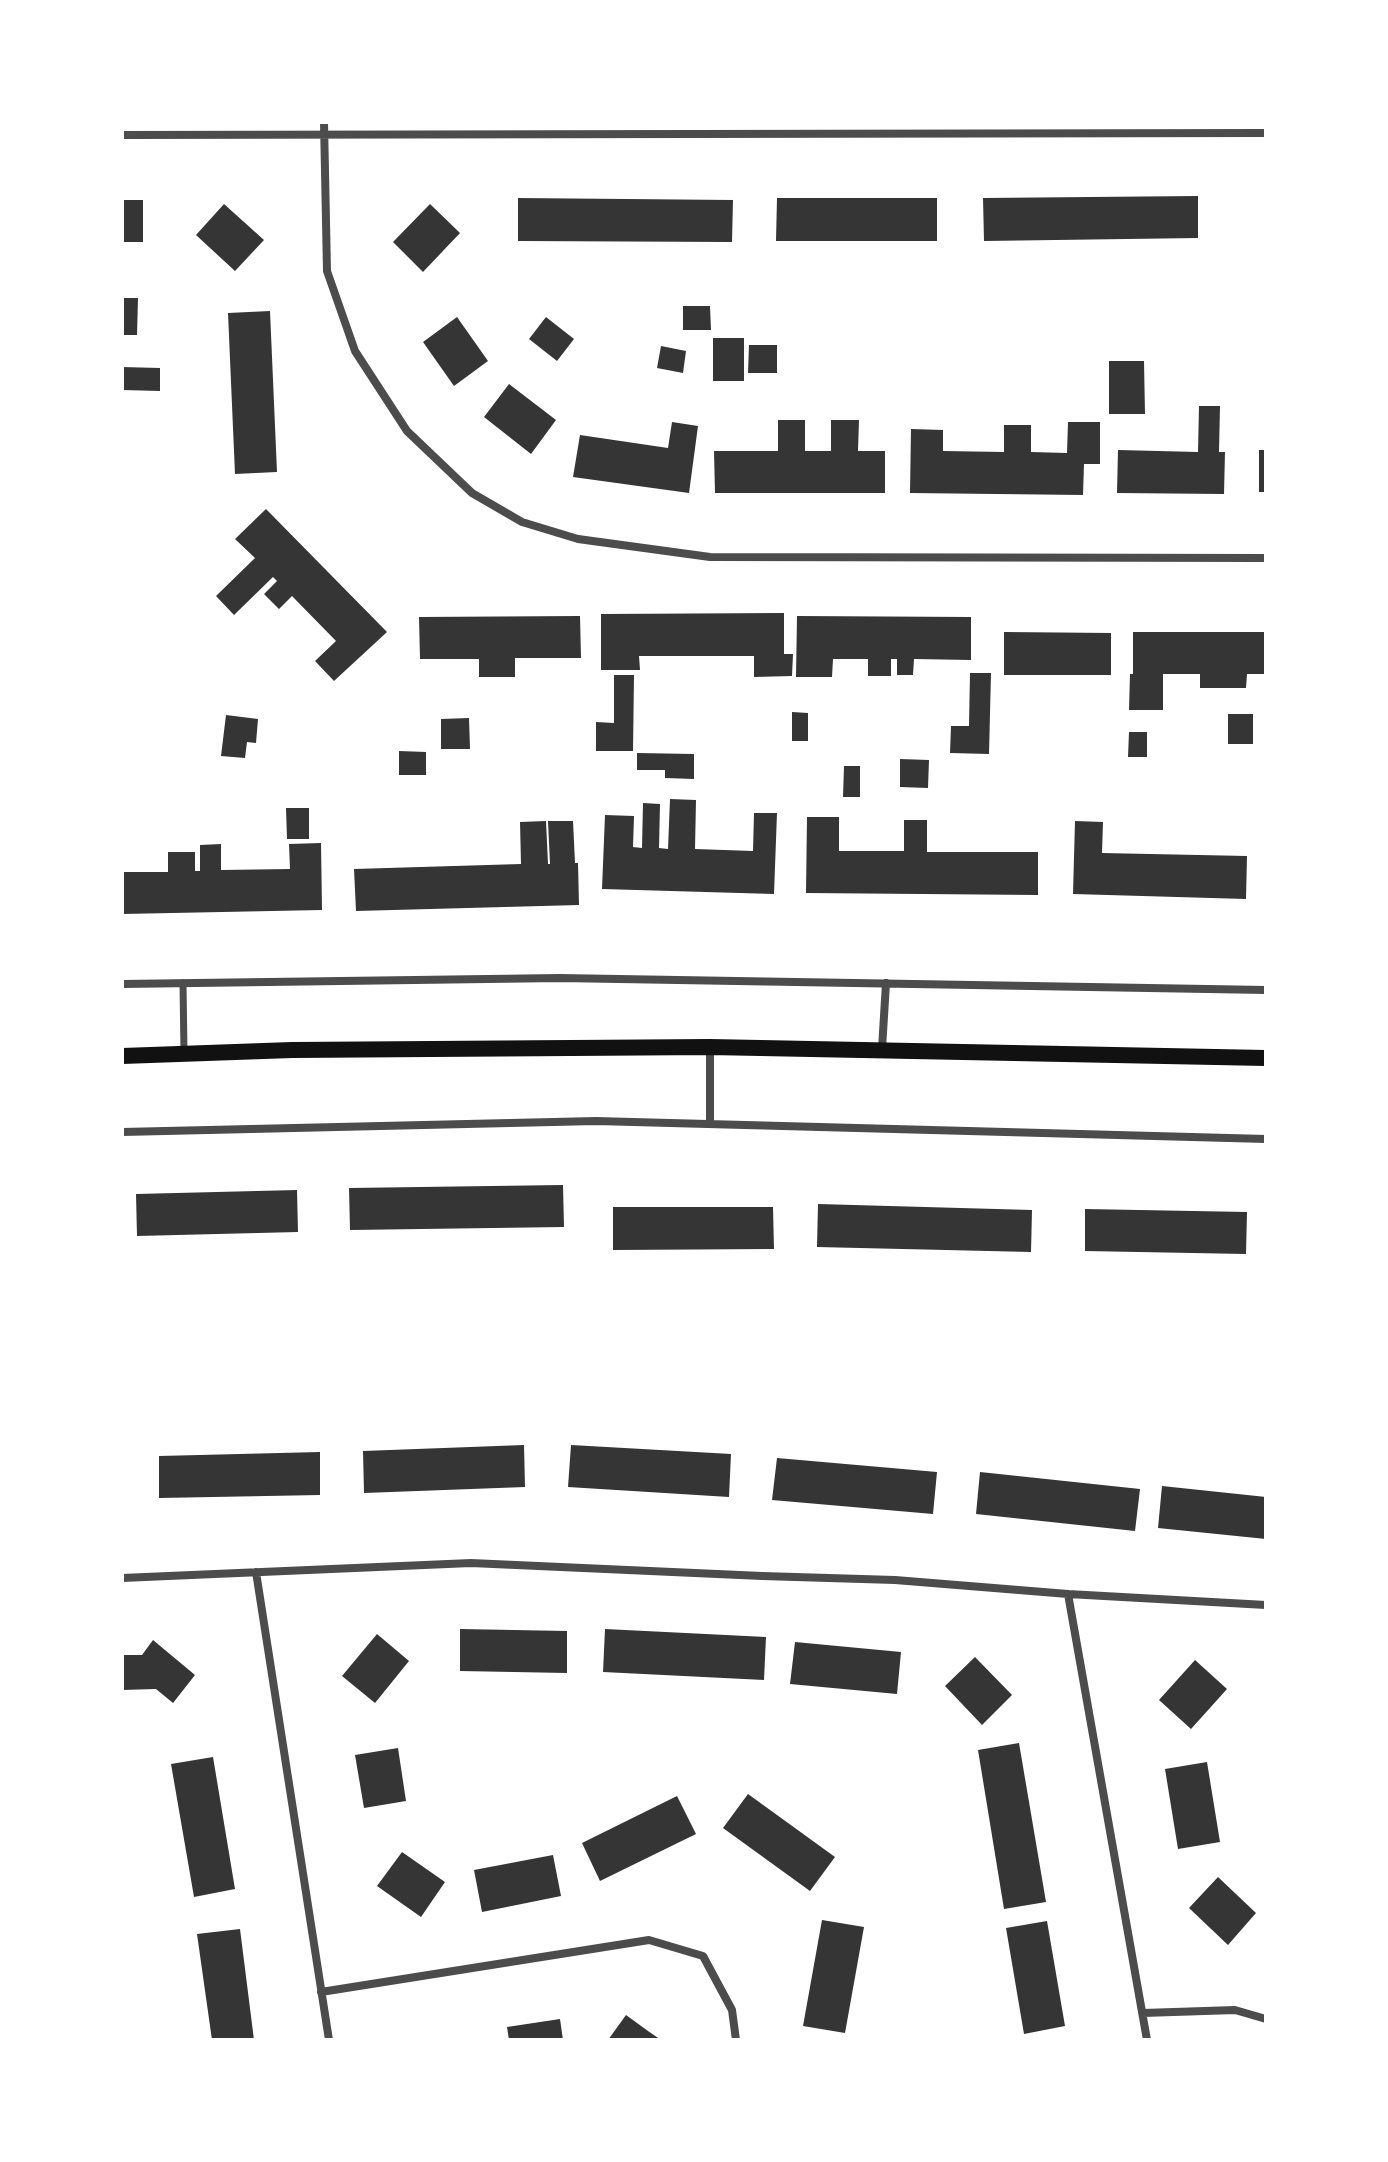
<!DOCTYPE html>
<html>
<head>
<meta charset="utf-8">
<style>
  body { margin:0 }
  #map { position:relative; width:1388px; height:2162px; overflow:hidden; background:#fff; font-family:"PT Sans Narrow",sans-serif }
  canvas { display:block }
  .frame { position:absolute; inset:0; border:124px solid #fff; pointer-events:none }
</style>
</head>
<body>
<div id="map">
<canvas width="1388" height="2162"></canvas>
<div class="frame"></div>
</div>
<script>
const context = document.querySelector('canvas').getContext('2d');
context.lineJoin = 'round';
function fill(path, color) { context.fillStyle = color; context.fill(path, 'evenodd'); }
const toPath = rows => new Path2D(rows.map(r => 'M' + r).join(''));
function trace(path, color, width, dash) { context.strokeStyle = color; context.lineWidth = width; context.lineCap = dash ? 'butt' : 'round'; context.setLineDash(dash || []); context.stroke(path); }
fill(toPath([
  [1198,196,1198,238,984,241,983,198],
  [518,198,733,200,732,242,518,241],
  [777,198,937,198,937,241,776,241],
  [122,200,143,200,143,242,122,242],
  [224,204,264,240,235,271,196,235],
  [430,204,460,233,423,272,393,242],
  [122,298,138,298,137,335,122,335],
  [683,306,710,306,711,330,683,330],
  [270,311,277,472,235,474,228,313],
  [457,317,488,361,454,386,423,342],
  [546,317,574,339,557,361,529,339],
  [713,338,744,338,744,381,713,381],
  [749,345,777,345,777,373,748,373],
  [661,346,686,351,683,373,657,368],
  [1109,361,1144,361,1145,414,1109,414],
  [122,367,160,368,160,391,122,390],
  [509,384,556,420,531,454,484,417],
  [1199,406,1220,406,1219,452,1225,452,1224,494,1117,493,1118,450,1198,452],
  [778,420,805,420,805,451,831,451,831,420,859,420,858,451,885,451,885,493,715,493,714,451,778,451],
  [672,422,698,426,689,493,573,477,580,435,668,448],
  [1068,422,1100,422,1100,464,1084,464,1083,495,910,493,911,429,943,430,943,451,1004,452,1004,425,1031,425,1031,452,1067,453],
  [1259,450,1266,450,1266,492,1259,492],
  [266,509,387,632,334,681,315,661,336,641,292,596,279,609,264,594,277,581,273,577,234,615,216,596,255,558,235,539],
  [784,613,784,654,793,654,792,676,754,677,754,656,639,656,640,670,601,670,601,614],
  [580,616,581,658,515,658,515,677,479,677,479,659,420,659,419,617],
  [797,616,971,617,971,660,914,659,913,675,897,675,897,659,891,659,891,676,868,676,868,659,833,659,832,677,796,677],
  [1004,632,1111,633,1111,675,1004,675],
  [1133,632,1266,632,1266,674,1247,674,1246,688,1200,688,1200,674,1163,674,1163,710,1129,710,1130,674,1133,674],
  [970,673,991,673,989,754,950,753,951,726,969,726],
  [614,675,634,675,633,751,596,751,596,722,614,723],
  [792,712,808,713,808,741,792,741],
  [1228,714,1253,714,1253,744,1228,744],
  [226,715,258,719,256,743,247,742,245,758,221,756],
  [469,718,470,749,441,749,441,719],
  [1129,732,1147,732,1147,757,1128,757],
  [399,751,426,752,426,775,399,775],
  [637,753,694,754,694,779,665,778,665,770,637,770],
  [900,759,929,760,928,788,900,787],
  [844,766,860,766,860,797,843,797],
  [670,799,696,800,695,849,753,851,754,813,777,813,774,894,602,889,605,815,634,816,633,847,642,848,643,803,660,804,659,848,668,849],
  [286,808,309,808,309,839,287,839],
  [807,817,839,817,839,851,904,851,904,820,927,820,927,852,1038,852,1038,895,806,893],
  [546,821,548,864,550,864,548,821,573,821,575,863,578,863,579,905,356,911,354,869,521,864,520,822],
  [1075,821,1103,822,1102,853,1247,856,1246,899,1073,894],
  [321,843,322,910,122,914,122,872,168,872,168,852,195,852,195,871,200,871,200,845,221,844,221,870,290,869,289,844],
  [563,1185,564,1227,350,1230,349,1188],
  [297,1190,298,1232,137,1236,136,1194],
  [818,1204,1032,1210,1031,1252,817,1247],
  [613,1207,773,1207,774,1249,613,1250],
  [1085,1209,1247,1212,1246,1254,1085,1251],
  [524,1445,525,1487,364,1493,363,1451],
  [571,1445,731,1454,729,1497,568,1487],
  [320,1452,320,1495,159,1498,159,1456],
  [777,1458,937,1472,933,1514,772,1500],
  [980,1472,1140,1489,1135,1531,976,1514],
  [1162,1486,1266,1497,1266,1539,1158,1528],
  [460,1629,567,1631,567,1673,460,1671],
  [605,1629,766,1637,764,1680,603,1672],
  [377,1634,409,1661,375,1703,342,1676],
  [153,1640,195,1675,173,1703,156,1689,122,1690,122,1655,142,1655],
  [795,1642,901,1652,897,1694,790,1684],
  [975,1657,1012,1695,982,1725,945,1686],
  [1195,1660,1227,1689,1191,1729,1159,1700],
  [1019,1743,1046,1902,1004,1909,978,1750],
  [398,1748,406,1801,364,1808,355,1755],
  [213,1757,235,1889,194,1897,171,1764],
  [1207,1762,1220,1842,1178,1849,1165,1769],
  [748,1794,835,1857,810,1891,723,1828],
  [677,1796,696,1834,600,1881,582,1843],
  [402,1852,445,1882,421,1917,377,1886],
  [553,1855,561,1896,482,1912,474,1870],
  [1218,1877,1256,1913,1228,1945,1189,1908],
  [822,1920,864,1927,845,2033,803,2026],
  [1047,1921,1065,2026,1024,2034,1006,1928],
  [240,1929,254,2040,212,2040,197,1934],
  [626,2015,648,2031,661,2040,608,2040],
  [560,2019,563,2040,509,2040,507,2027]
]), '#353535');
trace(toPath([
  [183,983,184,1053]
]), '#4c4c4c', 7);
trace(toPath([
  [324,122,327,271,355,351,407,431,472,493,522,522,578,539,710,557,1266,558],
  [122,135,1266,133],
  [122,984,560,978,1266,990],
  [710,1047,710,1124],
  [882,1049,886,983],
  [122,1132,596,1121,1266,1139],
  [256,1572,329,2040],
  [122,1578,471,1563,762,1576,895,1580,1068,1594,1266,1605],
  [1068,1594,1147,2040],
  [321,1992,649,1940,703,1956,732,2010,736,2040],
  [1143,2013,1235,2010,1266,2019]
]), '#4c4c4c', 8);
trace(toPath([
  [122,1056,292,1050,710,1047,1266,1058]
]), '#111', 16);
</script>
</body>
</html>
